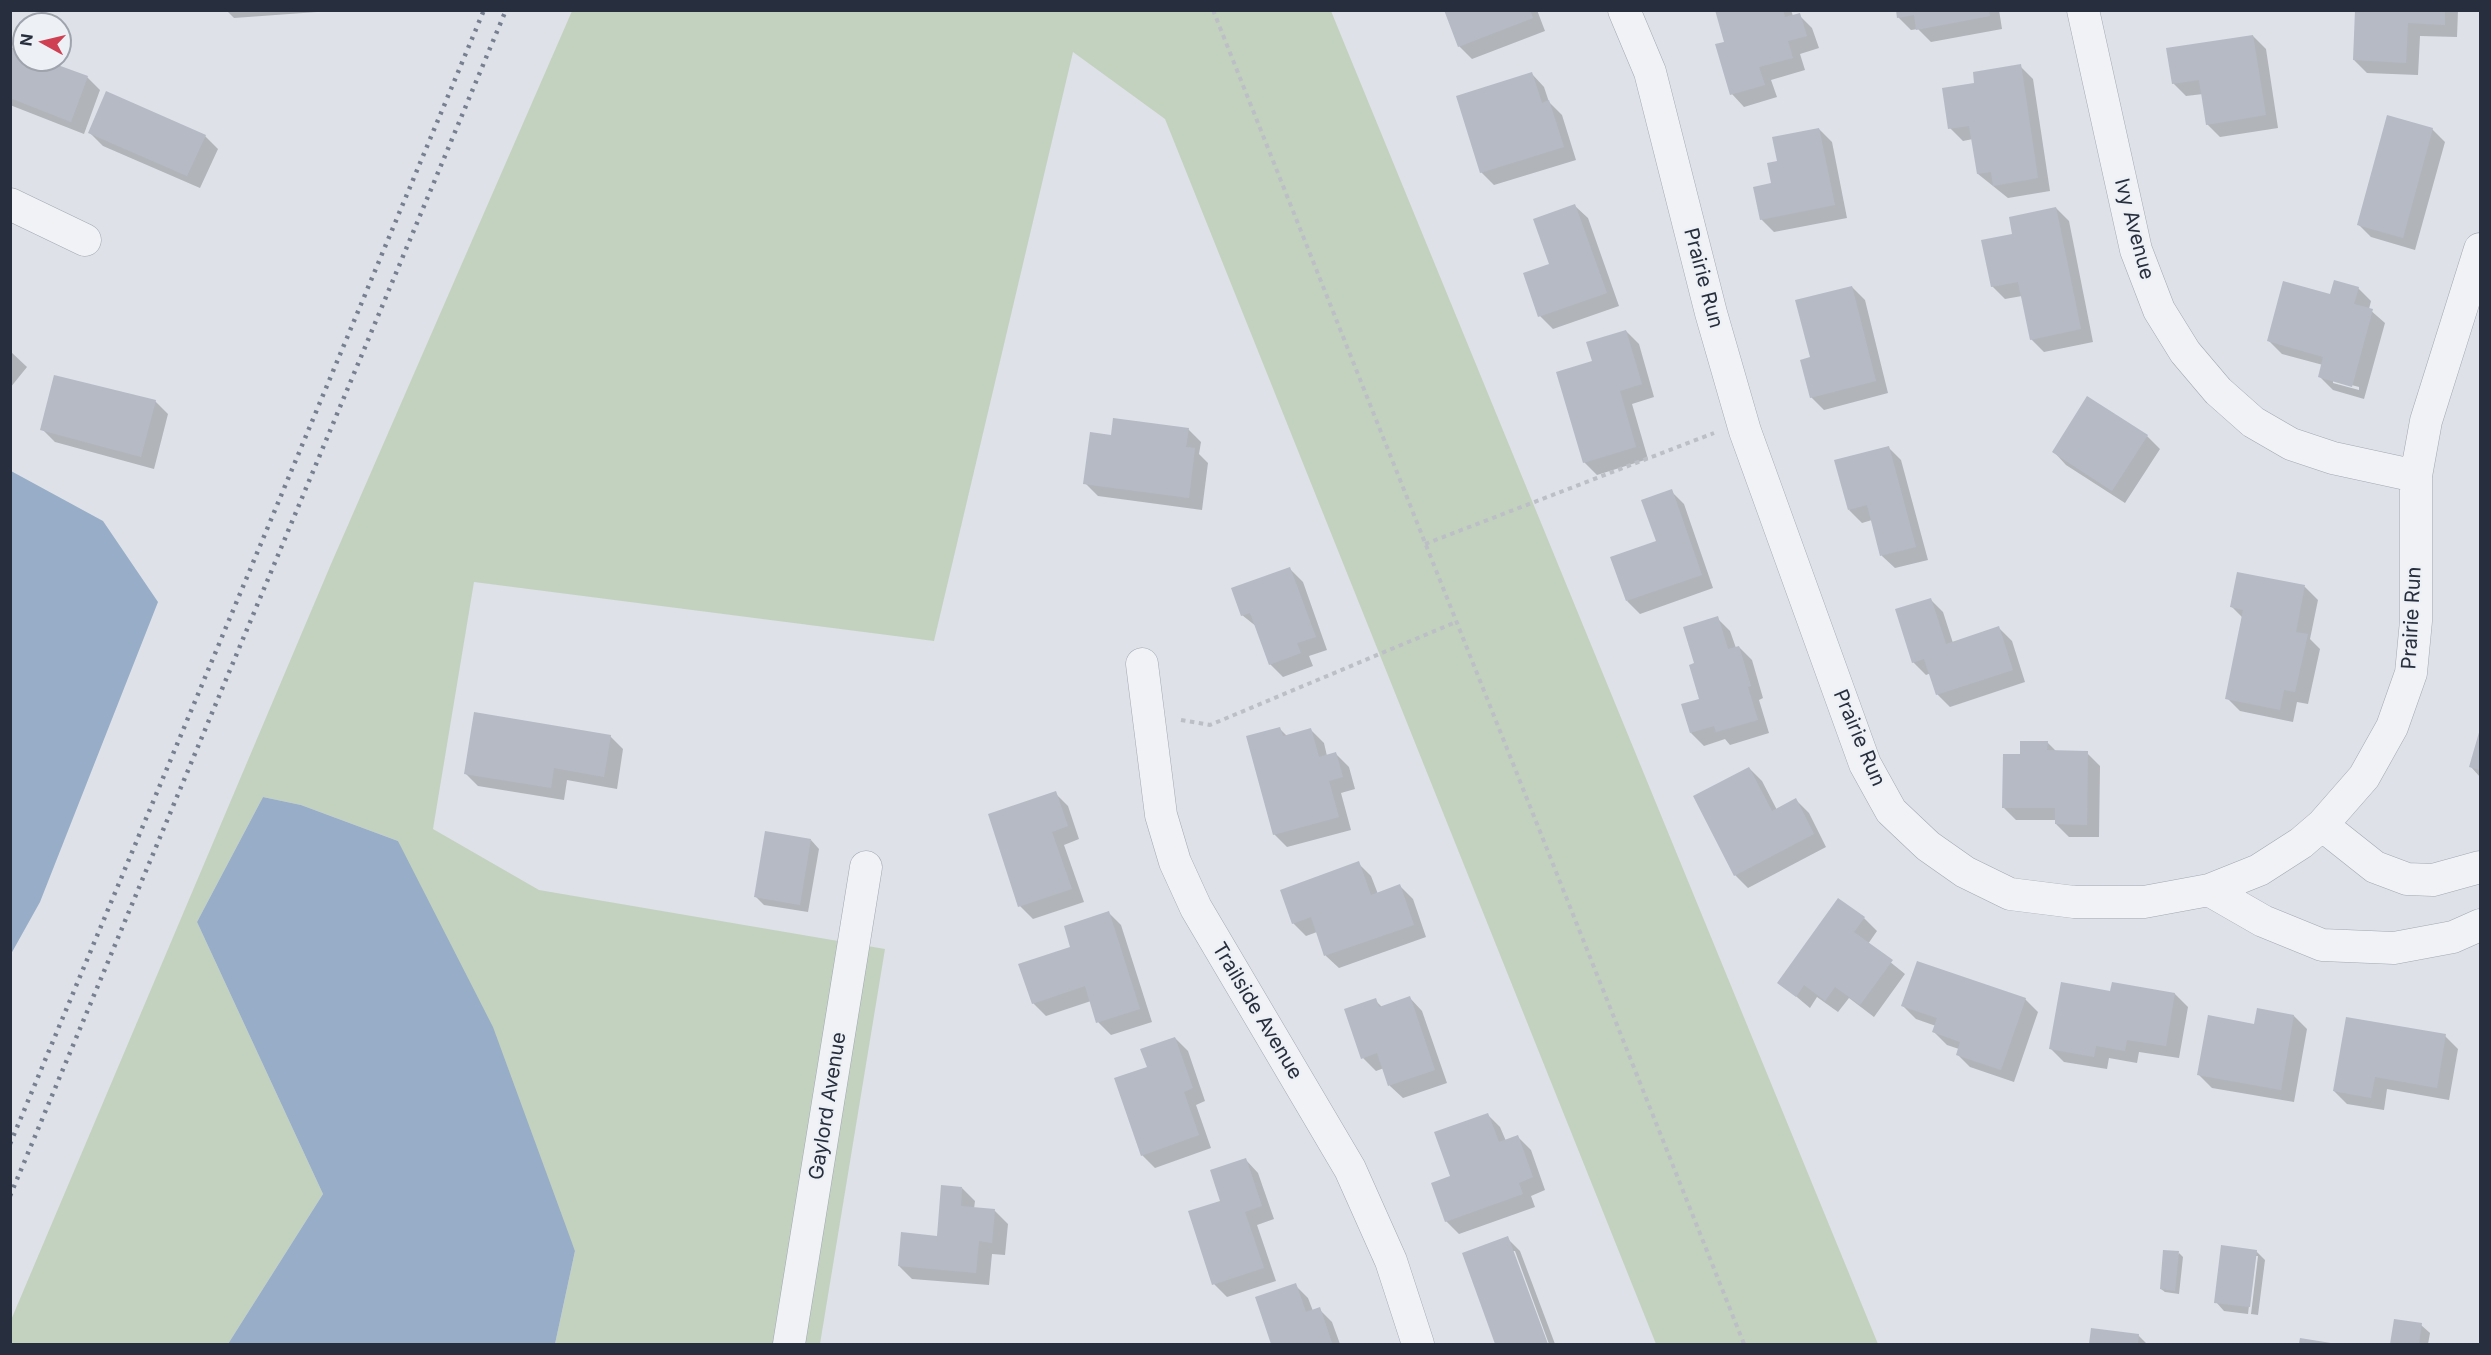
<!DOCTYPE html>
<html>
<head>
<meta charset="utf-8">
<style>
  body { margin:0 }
  #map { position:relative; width:2491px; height:1355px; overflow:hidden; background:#dee1e8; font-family:Inter,sans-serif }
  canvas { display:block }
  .frame { position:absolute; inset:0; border:12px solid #272f3e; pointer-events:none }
  .north { position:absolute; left:12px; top:12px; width:60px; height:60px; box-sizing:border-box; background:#edf0f5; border:2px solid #9ea3ac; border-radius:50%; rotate:278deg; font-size:16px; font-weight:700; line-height:24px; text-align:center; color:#272f3e }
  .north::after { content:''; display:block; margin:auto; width:21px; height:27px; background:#cf4053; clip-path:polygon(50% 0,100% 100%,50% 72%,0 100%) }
</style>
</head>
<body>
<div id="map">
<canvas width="2491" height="1355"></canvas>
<div class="frame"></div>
<div class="north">N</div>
</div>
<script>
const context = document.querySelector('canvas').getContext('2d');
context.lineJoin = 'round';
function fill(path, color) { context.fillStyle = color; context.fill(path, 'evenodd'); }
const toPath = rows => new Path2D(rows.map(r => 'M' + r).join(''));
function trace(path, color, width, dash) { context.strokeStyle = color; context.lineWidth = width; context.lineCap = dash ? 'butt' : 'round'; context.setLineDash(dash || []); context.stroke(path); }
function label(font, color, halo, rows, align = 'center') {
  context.font = font + ' Inter,sans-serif'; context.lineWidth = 4.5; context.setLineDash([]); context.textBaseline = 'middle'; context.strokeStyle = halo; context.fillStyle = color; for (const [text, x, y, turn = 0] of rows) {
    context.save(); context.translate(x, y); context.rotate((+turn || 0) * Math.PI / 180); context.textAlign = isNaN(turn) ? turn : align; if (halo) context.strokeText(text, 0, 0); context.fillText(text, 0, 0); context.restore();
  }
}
fill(toPath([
  [572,11,1331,11,1878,1344,1656,1344,1165,119,1073,52,934,641,474,582,433,829,539,890,885,949,820,1344,555,1344,575,1251,398,841,301,805,263,797,197,922,323,1194,228,1344,11,1344,11,1320,331,564]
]), '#c3d2bf');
fill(toPath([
  [11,471,103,521,158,602,40,902,11,954],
  [263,797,301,805,398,841,493,1027,575,1251,555,1344,228,1344,323,1194,197,922]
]), '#98aec8');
fill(toPath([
  [226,10,331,10,331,11,234,18],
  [1446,10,1537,10,1545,31,1472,59,1459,46],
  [1717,10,1791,10,1793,16,1799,15,1812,28,1819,48,1800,54,1805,70,1771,80,1777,97,1744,107,1732,94,1726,43],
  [1897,10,1999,10,2002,29,1931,42,1918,29,1911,30,1898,17],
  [2356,10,2458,10,2457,37,2420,36,2418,75,2367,73,2354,60],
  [2253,36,2266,49,2278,128,2220,137,2207,124,2203,94,2186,96,2173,83],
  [10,49,24,54,24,60,40,60,87,77,100,90,84,134,10,105],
  [2020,66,2033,79,2050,191,2008,198,1978,174,1973,139,1963,141,1950,128,1976,85],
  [1532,74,1544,87,1549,102,1562,115,1576,160,1494,185,1481,172],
  [1819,129,1832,142,1847,218,1774,232,1761,219,1779,162],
  [2432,129,2445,142,2415,250,2371,237,2358,224],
  [90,133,205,136,218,149,200,188,103,146],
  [1575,206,1588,218,1619,306,1553,329,1540,316,1525,274,1551,265],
  [2056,208,2069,221,2093,342,2044,352,2031,339,2022,296,2005,299,1992,286,2014,235],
  [1852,287,1865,300,1888,393,1824,410,1811,397,1812,358],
  [2358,288,2371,301,2369,309,2385,323,2364,399,2333,390,2320,377,2323,365,2282,354,2269,341,2331,296],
  [2333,380,2359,387,2359,390,2333,383],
  [1626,331,1639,344,1654,397,1632,404,1648,459,1597,475,1584,462,1594,362],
  [10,351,27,367,10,388],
  [155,401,168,414,154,469,55,442,42,429],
  [1188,429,1201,442,1199,454,1208,463,1202,510,1098,496,1085,483,1112,436],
  [2147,436,2160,449,2125,503,2066,465,2054,452],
  [1888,447,1901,460,1928,560,1895,568,1882,556,1872,520,1862,523,1849,510],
  [1671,491,1684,504,1713,588,1640,614,1627,601,1657,542],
  [1290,569,1303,582,1327,650,1309,656,1313,666,1283,677,1270,664,1257,627,1242,615],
  [2238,573,2305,587,2318,600,2310,639,2320,649,2308,704,2297,702,2293,722,2240,711,2227,698,2243,618,2232,607],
  [1930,599,1943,612,1953,643,1999,628,2012,641,2025,682,1950,707,1937,694,1931,673,1926,675,1913,662],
  [1717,618,1730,631,1736,648,1739,647,1752,660,1763,698,1759,700,1769,733,1730,745,1725,739,1704,746,1691,733,1701,700,1696,664],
  [1279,728,1287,736,1311,730,1324,743,1327,756,1336,754,1349,767,1355,789,1341,793,1351,830,1287,847,1274,834],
  [2480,732,2480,777,2471,767],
  [610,736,623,749,617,789,567,780,564,800,478,786,465,773],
  [2047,742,2057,752,2087,753,2100,766,2099,837,2069,837,2056,824,2056,820,2016,820,2003,807],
  [1749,768,1762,781,1777,810,1796,800,1809,813,1826,847,1748,888,1735,875],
  [1055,793,1068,806,1079,839,1064,845,1084,902,1033,919,1020,906],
  [811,840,819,849,808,912,764,905,755,896],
  [1358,863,1371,876,1378,894,1400,886,1413,899,1426,937,1339,968,1326,956,1317,932,1306,936,1293,923],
  [1108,912,1121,925,1152,1022,1111,1035,1098,1022,1091,1001,1046,1016,1033,1003,1072,948],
  [1864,918,1877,931,1868,944,1905,974,1874,1017,1849,998,1838,1012,1817,997,1810,1008,1779,982],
  [2111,992,2175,994,2188,1007,2179,1058,2139,1052,2137,1063,2109,1058,2107,1069,2064,1062,2051,1049],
  [1410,998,1422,1011,1447,1083,1403,1098,1390,1086,1384,1068,1376,1071,1363,1058,1375,1000,1382,1007],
  [2025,999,2038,1012,2014,1082,1970,1067,1958,1055,1959,1049,1947,1045,1934,1032,1936,1026,1916,1019,1903,1006],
  [2294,1016,2307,1029,2294,1102,2212,1088,2199,1075,2255,1025],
  [2445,1036,2458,1049,2449,1100,2387,1089,2384,1110,2347,1104,2334,1091],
  [1175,1038,1188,1051,1205,1101,1196,1105,1211,1148,1155,1168,1142,1155,1149,1067],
  [1487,1114,1500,1127,1506,1141,1518,1137,1531,1150,1545,1190,1531,1196,1535,1207,1459,1234,1446,1221,1452,1177],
  [1246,1160,1258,1173,1274,1219,1257,1225,1276,1281,1227,1297,1214,1284,1222,1202],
  [962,1188,975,1201,974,1209,995,1211,1008,1224,1005,1255,992,1254,989,1285,912,1279,899,1266,938,1238],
  [1507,1238,1520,1251,1555,1344,1549,1344,1515,1251,1512,1251,1546,1344,1497,1344,1464,1254],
  [2256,1251,2265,1260,2258,1315,2251,1314,2258,1256,2255,1256,2248,1314,2224,1311,2216,1302],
  [2179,1253,2183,1257,2179,1294,2165,1292,2161,1289],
  [1295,1285,1308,1298,1313,1311,1319,1309,1332,1322,1340,1344,1272,1344,1256,1298],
  [2396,1321,2421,1325,2430,1333,2428,1344,2392,1344],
  [2092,1329,2138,1335,2147,1344,2090,1344]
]), '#0003');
fill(toPath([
  [1444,10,1530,10,1533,18,1458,47],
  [1715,10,1783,10,1785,17,1800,13,1807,36,1788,41,1793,58,1759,67,1765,85,1730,95,1715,44,1724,42],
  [1896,10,1989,10,1990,16,1916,30,1914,15,1897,18],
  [2355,10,2445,10,2445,25,2408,23,2406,63,2353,60],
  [2253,35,2266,115,2206,125,2199,80,2172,84,2166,48],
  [10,47,24,52,24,60,44,60,88,76,71,122,10,98],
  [2021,64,2038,178,1993,186,1991,172,1977,174,1969,126,1948,129,1942,88,1974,83,1973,72],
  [1532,72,1542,103,1549,100,1564,147,1480,173,1456,96],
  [106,91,206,135,187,176,88,133],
  [2387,115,2433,128,2403,238,2357,225],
  [1819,128,1835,205,1760,220,1753,187,1771,183,1767,163,1777,161,1772,137],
  [1575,204,1607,293,1538,317,1523,273,1549,264,1533,219],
  [2056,207,2081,329,2030,340,2018,282,1991,287,1981,240,2012,234,2009,217],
  [2334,280,2359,287,2354,304,2373,309,2352,387,2318,377,2323,357,2267,341,2283,281,2330,294],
  [1852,286,1876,381,1810,398,1800,360,1810,357,1795,300],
  [1626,330,1642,384,1620,391,1636,447,1583,463,1556,372,1592,361,1586,342],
  [54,375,156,400,141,457,40,430],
  [2087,396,2148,435,2112,491,2052,452],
  [1113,418,1189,428,1186,447,1195,448,1189,498,1083,484,1090,432,1111,435],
  [1889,446,1916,547,1880,556,1867,505,1848,510,1834,460],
  [1672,489,1702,575,1626,601,1610,557,1656,541,1641,500],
  [1290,567,1316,637,1297,643,1301,653,1269,665,1250,613,1241,616,1231,588],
  [2237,572,2305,585,2296,632,2308,634,2295,692,2284,690,2280,710,2225,699,2243,610,2230,607],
  [1931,598,1946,644,1999,626,2013,670,1936,695,1924,659,1912,663,1895,609],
  [1718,616,1728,649,1739,646,1751,686,1748,687,1758,720,1716,732,1714,726,1690,733,1681,704,1699,699,1689,665,1694,663,1683,627],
  [474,712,611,735,604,777,554,768,551,788,464,774],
  [1280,727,1283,736,1311,728,1319,757,1336,752,1343,777,1329,781,1339,817,1273,835,1246,736],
  [2480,729,2480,770,2469,767],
  [2020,741,2048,741,2047,750,2088,751,2087,825,2055,824,2055,808,2002,808,2003,754,2020,754],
  [1749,767,1772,811,1796,798,1814,834,1734,876,1693,796],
  [1056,791,1068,826,1052,832,1072,889,1018,907,988,814],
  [765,831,811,839,800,905,754,897],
  [1359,861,1371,895,1400,884,1414,925,1324,956,1311,917,1292,924,1280,890],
  [1838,898,1865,917,1854,932,1893,960,1860,1005,1835,987,1825,1001,1804,985,1796,997,1777,983],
  [1109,911,1140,1009,1096,1023,1085,986,1032,1004,1018,964,1070,947,1064,926],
  [1917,961,2026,998,2001,1070,1956,1055,1960,1042,1932,1032,1937,1018,1901,1006],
  [2061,982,2110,991,2112,982,2175,993,2166,1046,2127,1040,2125,1051,2096,1046,2094,1057,2049,1049],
  [1410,996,1435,1070,1388,1086,1377,1053,1361,1059,1344,1009,1376,998,1379,1007],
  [2257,1008,2294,1015,2281,1090,2197,1075,2208,1015,2254,1024],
  [2346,1017,2446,1034,2437,1088,2375,1077,2371,1098,2333,1091],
  [1175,1037,1193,1088,1184,1092,1199,1135,1141,1156,1114,1078,1147,1067,1140,1049],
  [1488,1113,1499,1142,1518,1135,1533,1177,1519,1183,1523,1194,1445,1222,1431,1183,1450,1176,1434,1132],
  [1246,1158,1262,1206,1245,1212,1264,1268,1212,1285,1188,1211,1220,1201,1210,1170],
  [941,1185,962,1187,961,1206,995,1209,992,1243,979,1241,976,1273,898,1266,901,1232,937,1236],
  [1508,1236,1548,1344,1495,1344,1462,1253],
  [2221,1245,2257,1250,2250,1307,2214,1303],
  [2163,1250,2179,1251,2175,1291,2160,1289],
  [1296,1283,1306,1312,1320,1307,1332,1343,1271,1344,1255,1297],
  [2394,1319,2422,1323,2419,1344,2390,1344],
  [2091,1328,2139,1334,2138,1344,2089,1344],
  [2300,1338,2331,1343,2331,1344,2299,1344]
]), '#b5bac4');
const minor = toPath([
  [1624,10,1650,72,1711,313,1745,431,1865,764,1891,811,1928,846,1965,872,2010,894,2074,902,2144,902,2209,890,2259,870,2301,843,2322,825,2364,777,2392,727,2411,673,2416,621,2416,476,2426,421,2480,249],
  [2083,10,2136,250,2159,310,2185,352,2218,391,2253,422,2291,444,2333,458,2416,476],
  [10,204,85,240],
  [1142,664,1161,815,1175,862,1196,908,1350,1169,1391,1261,1418,1344],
  [2322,825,2375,867,2407,879,2433,880,2480,867],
  [2209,890,2263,921,2322,945,2394,948,2453,937,2480,925],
  [789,1344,866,867]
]);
trace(minor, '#a3a8b2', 33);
trace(toPath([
  [1213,10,1744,1344],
  [1425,544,1714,433],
  [1181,720,1210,725,1456,622]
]), '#bcbfc6', 4, [4.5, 4.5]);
trace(minor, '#f0f2f6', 32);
trace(toPath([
  [10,1144,484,10],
  [10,1196,506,10]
]), '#778091', 4.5, [3, 6]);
label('20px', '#272f3e', '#edf0f5', [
  ["Ivy Avenue",2134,229,75],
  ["Prairie Run",1703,278,75],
  ["Prairie Run",2412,618,-87],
  ["Prairie Run",1859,738,67],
  ["Trailside Avenue",1257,1011,59],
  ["Gaylord Avenue",828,1106,-81]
]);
</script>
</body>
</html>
